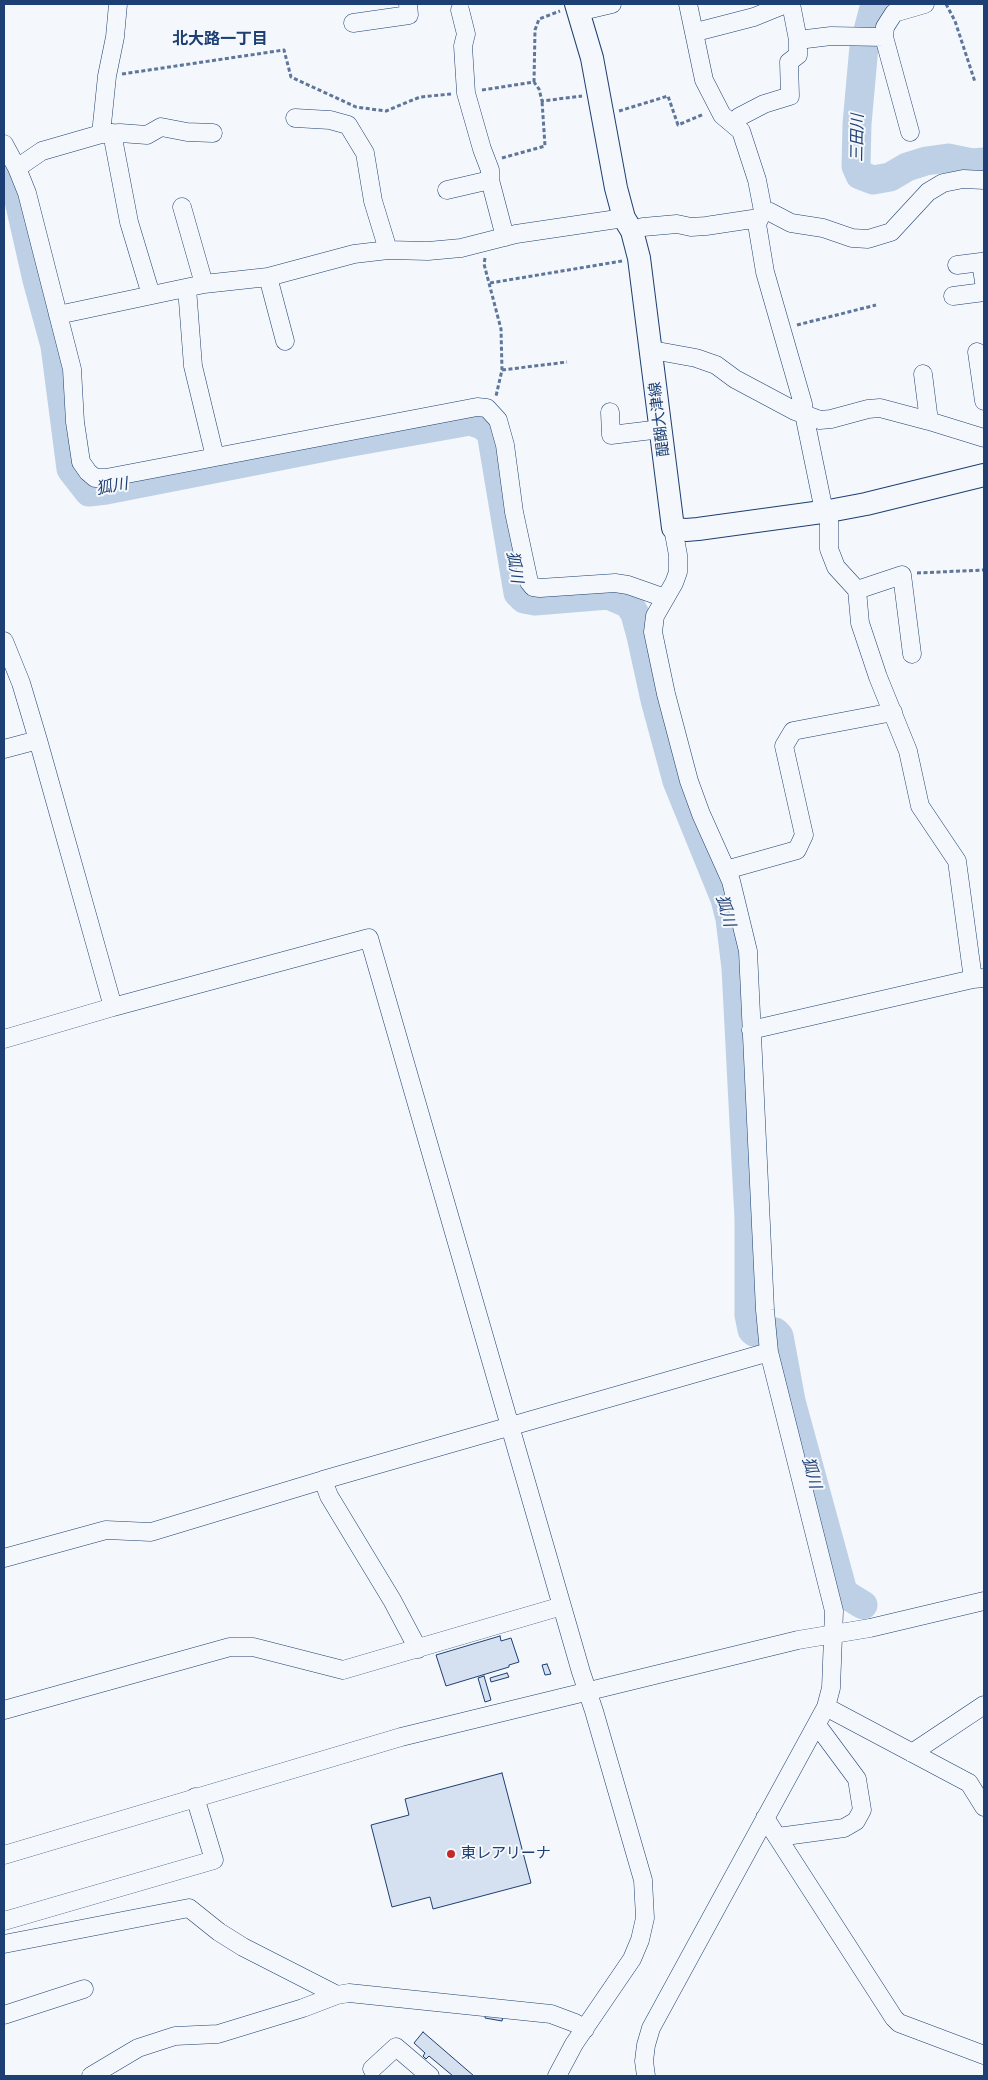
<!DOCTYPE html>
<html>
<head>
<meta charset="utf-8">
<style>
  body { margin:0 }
  #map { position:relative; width:988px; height:2080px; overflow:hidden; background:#f4f7fb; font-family:"Space Grotesk",sans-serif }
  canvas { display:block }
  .frame { position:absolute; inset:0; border:5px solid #1d3f73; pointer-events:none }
</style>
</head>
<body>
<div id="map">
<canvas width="988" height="2080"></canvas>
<div class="frame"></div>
</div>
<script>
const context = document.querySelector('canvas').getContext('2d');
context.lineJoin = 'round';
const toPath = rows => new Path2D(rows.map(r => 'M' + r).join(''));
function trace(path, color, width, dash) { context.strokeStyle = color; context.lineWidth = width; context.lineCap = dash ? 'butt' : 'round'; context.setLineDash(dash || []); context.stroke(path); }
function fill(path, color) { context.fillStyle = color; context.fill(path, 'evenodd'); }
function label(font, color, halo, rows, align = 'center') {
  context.font = font + ' "Space Grotesk","Noto Sans JP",sans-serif'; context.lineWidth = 4; context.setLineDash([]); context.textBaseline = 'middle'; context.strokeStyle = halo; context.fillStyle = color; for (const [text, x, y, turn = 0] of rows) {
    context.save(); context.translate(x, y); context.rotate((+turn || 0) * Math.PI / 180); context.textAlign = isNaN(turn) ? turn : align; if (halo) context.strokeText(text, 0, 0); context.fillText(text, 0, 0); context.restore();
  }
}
trace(toPath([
  [875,4,864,46,857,124,856,166,860,175,873,180,890,177,907,167,926,161,948,158,972,163,984,162],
  [4,167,17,192,37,280,55,346,71,469,89,492,106,490,346,443,470,421,482,425,491,432,518,593,524,599,535,601,608,595,629,604,635,614,641,636,655,700,677,781,725,899,730,919,736,968,749,1219,749,1315,752,1330,754,1332],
  [775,1332,779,1336,791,1401,842,1588,845,1594,863,1605]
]), '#bed0e5', 29);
const building = toPath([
  [500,1636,501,1641,511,1638,519,1662,509,1665,509,1667,446,1686,436,1655,500,1636],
  [547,1664,551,1674,545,1675,542,1665,547,1664],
  [507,1673,509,1677,491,1682,490,1678,507,1673],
  [484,1676,491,1700,485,1702,478,1678,484,1676],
  [502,1773,531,1883,433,1909,430,1897,392,1907,371,1825,409,1815,405,1799,502,1773],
  [486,2013,503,2016,502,2021,485,2018,486,2013],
  [423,2032,474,2076,453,2076,429,2056,426,2059,423,2056,425,2053,414,2043,423,2032]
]);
fill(building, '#d5e0f0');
trace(building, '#1d3f73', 1);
const minor = toPath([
  [688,4,704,80,722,115,741,131,757,180,763,211,757,224,765,272,803,404,804,414,824,511],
  [791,4,798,40,831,36,884,37],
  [460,10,466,34,463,46,466,93,482,149,490,170,490,180],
  [578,12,612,4],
  [353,23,409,15,408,4],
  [696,32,754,17,786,4],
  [295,118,330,120,348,125,365,153,373,201,388,250],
  [733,124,739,117,764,104,790,96,789,62,798,55,798,40],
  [910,132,884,37,885,27,894,13,925,4],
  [112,133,129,222,151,295],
  [101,134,107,76,115,37,118,4],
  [4,144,17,168,27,193,72,369,75,422,81,462,88,472,95,478,106,478,477,407,487,408,498,420,505,445,514,512,529,582,533,587,540,588,615,583,628,585,665,598],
  [17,168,42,151,101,134,120,133,147,135,161,127,187,132,213,133],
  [447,190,490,180,505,237],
  [182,207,204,284],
  [763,211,770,212,791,223,823,228,852,238,868,239,891,232,928,192,943,183,963,179,984,180],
  [632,231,643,227,677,224,691,227,706,226,759,218],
  [984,262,981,262,984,282],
  [957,265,981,262],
  [268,277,285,341],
  [187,288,193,366,215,457],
  [953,296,984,292],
  [58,315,204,284,268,277,354,254,388,250,428,251,461,248,516,234,624,218],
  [652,350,696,358,716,365,735,379,795,411,820,420,831,419,868,409,880,408,929,421,984,438],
  [977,352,984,401],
  [923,374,929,421],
  [610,412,611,435,661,429],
  [829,511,829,549,836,567,857,590,860,623,878,677,908,751,920,806,957,861,973,979],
  [857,590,902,575,912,654],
  [4,641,21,683,38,740,113,1007],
  [4,749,38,740],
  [726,870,797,850,804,835,784,746,793,731,893,712],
  [751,1030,973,979,984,978],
  [4,1039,113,1007,369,938,581,1672,594,1711,643,1880,645,1918,640,1940,632,1959,574,2044,557,2076],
  [4,1558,106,1530,151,1532,323,1480],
  [418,1649,392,1600,329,1496,323,1480,769,1352],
  [826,1707,969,1783,984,1807],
  [4,1710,230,1647,253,1647,343,1670,562,1606],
  [912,1753,984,1705],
  [765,1818,894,2018,899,2023,984,2055],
  [778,1837,844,1828,856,1821,862,1810,857,1779,817,1725],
  [4,1855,401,1737,798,1640,870,1628,984,1601],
  [4,1921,214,1860,195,1797],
  [4,1944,189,1908,219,1932,243,1947,337,1995],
  [4,2015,84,1989],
  [372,2069,396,2047,430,2076],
  [91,2076,138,2048,175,2036,218,2034,303,2008,337,1995,349,1993,551,2014,575,2023,585,2029],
  [646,2076,644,2061,646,2045,651,2028,826,1707,831,1688,834,1611,769,1352,765,1310,748,951,731,881,701,814,689,781,666,694,653,632,655,616,674,583,678,572,678,555,673,528]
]);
const major = toPath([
  [576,4,592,58,616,188,624,218,632,231,639,258,673,528,686,530,698,529,829,511,866,504,984,475]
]);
trace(minor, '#1d3f73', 19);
trace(major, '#1d3f73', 24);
trace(toPath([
  [946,4,955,21,975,82],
  [122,74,284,50,291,77,356,107,386,111,420,97,451,94],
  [534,82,535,30,539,19,560,11],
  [482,90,534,82,539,89,542,101,582,96],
  [619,111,668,96,678,125,704,114],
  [502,158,545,146,542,101],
  [485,258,484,264,501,329,502,370,496,396],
  [490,283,622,261],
  [797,325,876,305],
  [502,370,567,362],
  [917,573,984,570]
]), '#5e769c', 3, [4, 2.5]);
trace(minor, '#f4f7fb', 18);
trace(major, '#f4f7fb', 22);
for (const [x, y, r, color] of [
  [451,1854,5,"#c62828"]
]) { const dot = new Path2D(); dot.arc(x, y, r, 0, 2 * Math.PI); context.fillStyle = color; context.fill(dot); trace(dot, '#f4f7fb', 2); }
label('15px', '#1d3f73', '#f4f7fb', [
  ["醍醐大津線",660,419,-97]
]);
label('15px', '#1d3f73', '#f4f7fb', [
  ["東レアリーナ",461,1854]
], 'left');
label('bold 16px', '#1d3f73', '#f4f7fb', [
  ["北大路一丁目",220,40]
]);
label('italic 16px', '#1d3f73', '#f4f7fb', [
  ["三田川",858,138,-89],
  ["狐川",112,487,-10],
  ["狐川",514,567,81],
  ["狐川",725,911,74],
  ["狐川",811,1473,75]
]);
</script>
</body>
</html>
